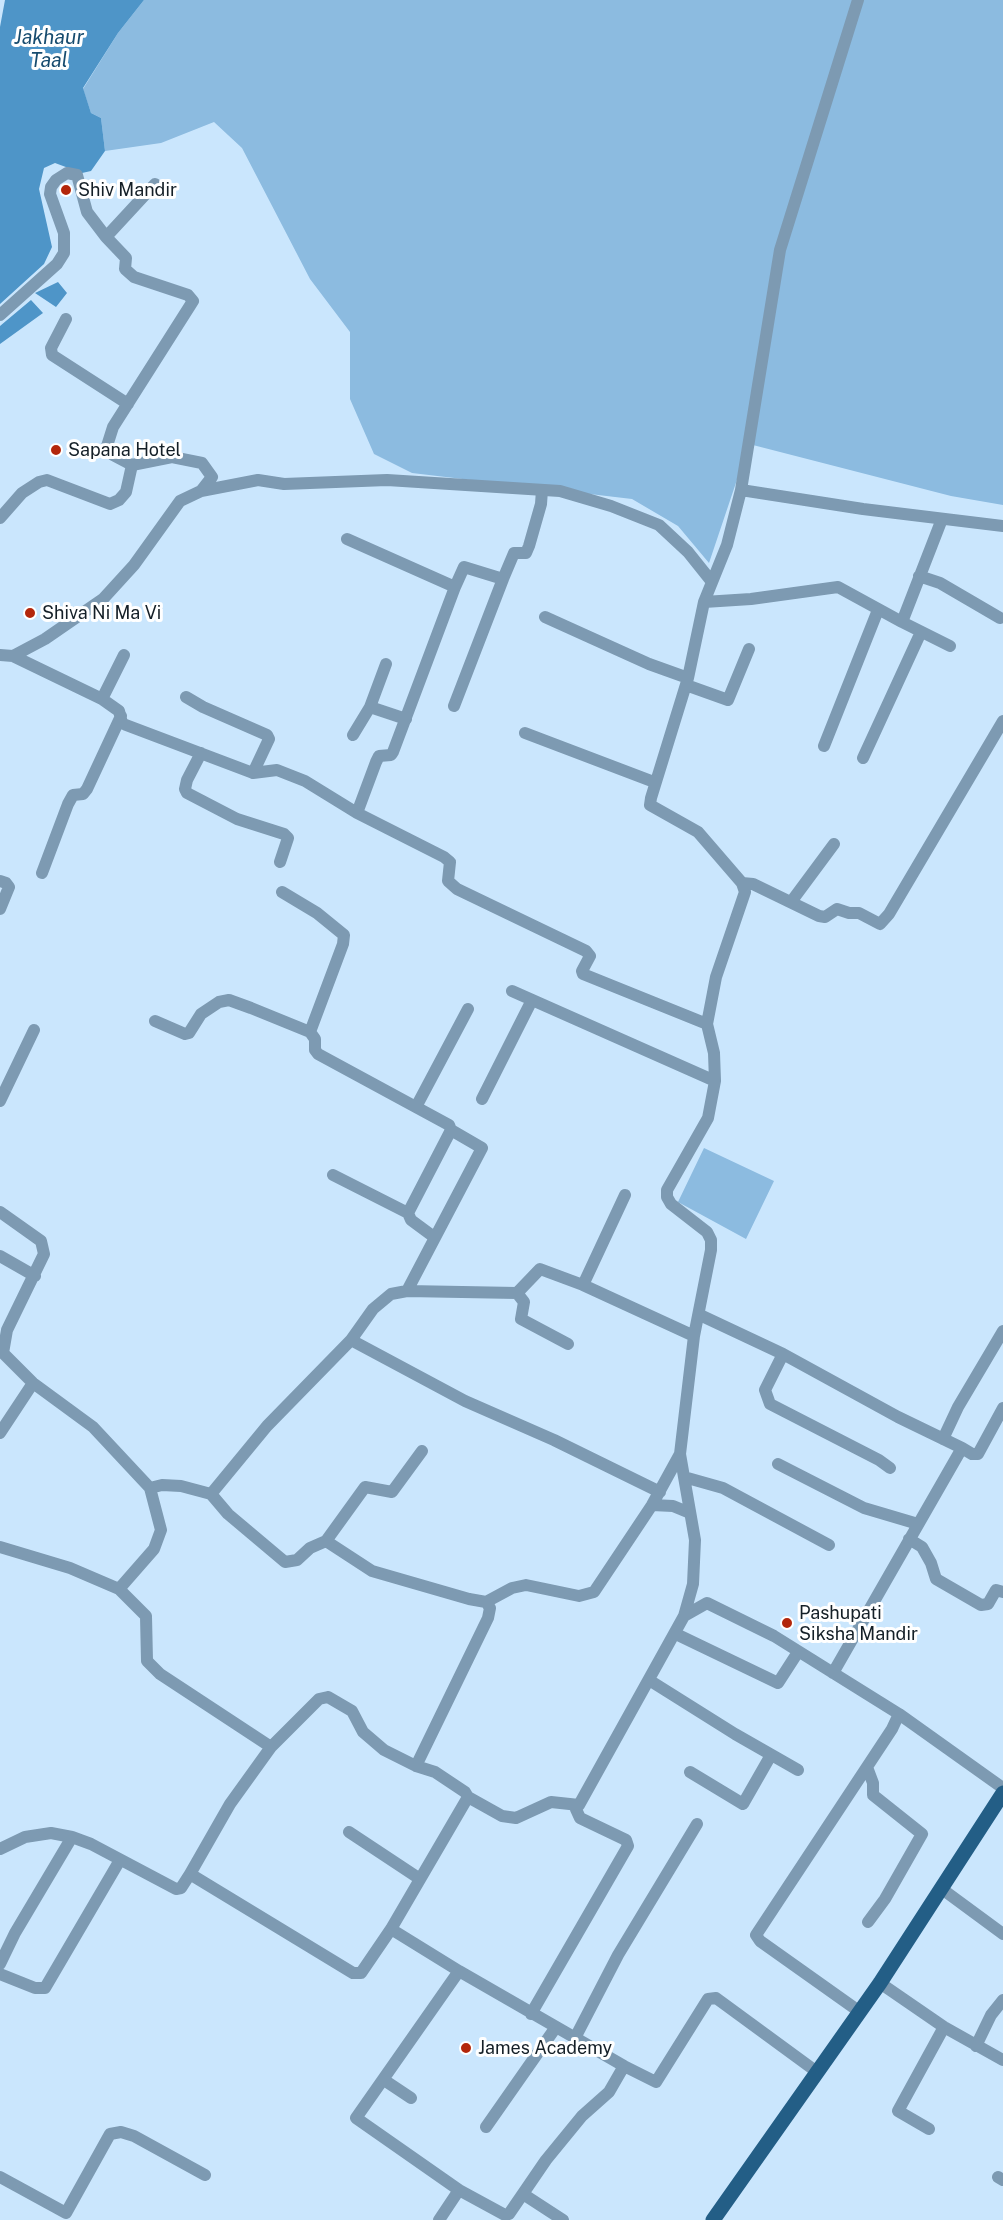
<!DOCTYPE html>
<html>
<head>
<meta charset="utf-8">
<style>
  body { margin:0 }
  canvas { display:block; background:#cae6fd }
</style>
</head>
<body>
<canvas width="1003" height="2220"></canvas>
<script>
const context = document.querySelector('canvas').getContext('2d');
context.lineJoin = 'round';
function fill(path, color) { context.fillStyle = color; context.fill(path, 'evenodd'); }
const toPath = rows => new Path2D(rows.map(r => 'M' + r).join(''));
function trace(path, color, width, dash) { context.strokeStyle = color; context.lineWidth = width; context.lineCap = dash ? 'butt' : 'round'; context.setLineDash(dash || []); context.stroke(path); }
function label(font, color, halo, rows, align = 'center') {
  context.font = font + ' "Public Sans",sans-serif'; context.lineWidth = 6; context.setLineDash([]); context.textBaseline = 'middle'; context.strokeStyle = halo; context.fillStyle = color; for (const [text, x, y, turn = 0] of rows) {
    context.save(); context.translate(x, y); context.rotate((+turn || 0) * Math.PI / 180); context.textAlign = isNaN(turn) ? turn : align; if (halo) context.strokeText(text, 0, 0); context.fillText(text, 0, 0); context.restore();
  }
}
fill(toPath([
  [144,0,1003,0,1003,505,951,496,749,444,709,563,678,526,632,499,412,473,374,454,350,399,350,332,310,279,242,148,214,122,161,143,105,151,101,118,91,113,83,89,118,33],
  [704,1148,774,1181,746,1239,678,1202]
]), '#8cbbe0');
fill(toPath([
  [5,0,144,0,118,33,83,88,91,113,101,118,105,151,91,171,82,173,55,163,44,168,39,189,52,247,44,264,0,304,0,27],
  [58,282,67,293,56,307,35,293],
  [31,300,43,313,0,344,0,326]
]), '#4e95c8');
trace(toPath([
  [155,184,106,237,126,258,125,269,134,277,188,295,193,301,113,427,107,446,113,455,132,465,172,457,202,463,212,477,201,491],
  [0,315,57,264,64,253,64,233,50,194,51,187,56,180,67,173,77,175,87,212,106,237],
  [66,319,51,348,52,355,128,404],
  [741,490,863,509,1003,526],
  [0,518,22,493,39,482,47,480,110,504,119,500,126,492,132,465],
  [942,519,902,622,950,646],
  [347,539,455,587,464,567,503,579,514,553,526,553,529,546,541,504,542,490],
  [919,576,940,583,1000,618],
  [704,602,751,599,838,587,902,622],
  [545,617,649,664,688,678],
  [0,655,13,656,45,639,103,599,134,565,180,501,201,491,258,480,284,484,387,480,560,491,611,506,659,525,688,552,712,582],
  [13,656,102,699,119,711,122,723,126,725,253,773,277,770,305,781,357,813,444,857,450,862,448,881,457,889,586,951,590,956,582,971,583,974,707,1024],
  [686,685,728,700,749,649],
  [186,697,203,707,267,735,269,739,253,773],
  [102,699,124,655],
  [454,706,503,579],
  [370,707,406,719],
  [525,733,654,782],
  [353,735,370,707,386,664],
  [824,746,878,610],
  [201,753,187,780,185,789,187,793,237,819,284,834,288,838,280,862],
  [863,758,921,632],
  [357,813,376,762,379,756,391,755,393,752,455,587],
  [42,873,68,804,73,795,83,794,87,789,121,716],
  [0,881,6,883,9,887,0,909],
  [742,883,753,884,819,916,825,917,837,909,849,913,859,913,880,924,889,914,1003,721],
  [282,892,317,913,344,935,343,944,310,1032],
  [791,902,834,844],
  [512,991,715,1081],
  [155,1021,185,1034,189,1033,201,1014,219,1002,229,1000,251,1008,310,1032,315,1039,315,1050,318,1054,449,1125,451,1130,482,1148,407,1291],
  [482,1099,532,1000],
  [0,1101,34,1030],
  [416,1107,468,1009],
  [333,1175,408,1213],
  [0,1212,41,1241,44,1254,7,1330,3,1353,33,1383,93,1427,150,1488,162,1485,181,1486,211,1494,228,1514,285,1562,297,1560,310,1548,326,1541,372,1571,469,1599,486,1602,512,1588,526,1585,579,1596,594,1592,652,1505,680,1454],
  [434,1237,411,1220,408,1213,451,1130],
  [0,1256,35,1276],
  [583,1285,625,1195],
  [517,1293,524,1302,521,1319,568,1344],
  [700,1315,783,1354,898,1417,962,1448,833,1673],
  [351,1340,465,1401,554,1440,660,1492],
  [783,1354,765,1390,770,1404,879,1460,890,1468],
  [0,1433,33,1383],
  [943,1439,958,1407,1003,1331],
  [962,1448,972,1454,978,1454,1003,1408],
  [778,1464,864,1508,918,1524],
  [684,1477,723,1488,829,1545],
  [211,1494,267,1426,351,1340,373,1309,391,1294,407,1291,517,1293,540,1269,583,1285,694,1336,711,1250,711,1240,707,1232,671,1204,667,1197,667,1190,708,1118,715,1081,714,1053,707,1024,716,977,745,892,742,883,698,832,650,805,651,798,688,678,704,602,727,545,741,490,780,250,858,0],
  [652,1505,673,1506,690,1513],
  [909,1539,922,1547,931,1563,936,1579,981,1605,988,1604,996,1590,1003,1592],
  [326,1541,365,1487,392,1492,422,1451],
  [0,1547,70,1568,119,1589,154,1549,161,1530,150,1488],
  [119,1589,146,1616,147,1661,160,1674,271,1747],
  [684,1616,693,1584,695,1540,680,1454,694,1336],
  [676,1634,778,1683,798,1652],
  [649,1680,735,1734,798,1770],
  [328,1697,352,1711,363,1732,384,1750,416,1766,435,1772,465,1792,468,1797,391,1929,361,1973,353,1973,190,1874,230,1804,271,1747,319,1699,328,1697],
  [416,1766,488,1618,490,1608,486,1602],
  [867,1767,873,1783,873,1795,922,1834,885,1899,868,1922],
  [690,1772,743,1804,771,1755],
  [468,1797,502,1816,516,1818,551,1802,579,1805,684,1616,707,1603,774,1636,899,1714,1003,1788],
  [349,1832,420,1879],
  [0,1849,25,1837,51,1833,72,1837],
  [942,1889,1003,1934],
  [391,1929,459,1971,356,2118,459,2190,439,2220],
  [0,1964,15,1933,72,1837,91,1844,176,1889,181,1888,190,1874],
  [459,1971,624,2066,656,2082,708,1999,716,1998,817,2072],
  [0,1974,35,1988,45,1988,120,1860],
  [880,1983,944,2027,1003,2060],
  [860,2012,760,1941,756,1935,892,1729,899,1714],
  [531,2014,628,1846,626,1840,580,1818,575,1807],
  [575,2038,618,1955,697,1824],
  [976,2046,991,2015,1003,2000],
  [384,2080,411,2098],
  [486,2127,556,2027],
  [929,2129,898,2111,944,2027],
  [0,2177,66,2213,110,2134,121,2132,134,2136,205,2175],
  [998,2177,1003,2180],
  [459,2190,505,2215,509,2214,546,2160,582,2116,609,2092,624,2066],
  [523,2194,563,2220]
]), '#7d9ab2', 12);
trace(toPath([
  [713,2220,880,1983,1003,1793]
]), '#235e86', 15);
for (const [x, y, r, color] of [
  [66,190,6,"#b3260b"],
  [56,450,6,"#b3260b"],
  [30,613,6,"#b3260b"],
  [787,1623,6,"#b3260b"],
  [466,2048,6,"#b3260b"]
]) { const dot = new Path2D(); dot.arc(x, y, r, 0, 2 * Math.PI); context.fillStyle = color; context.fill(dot); trace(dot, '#fff', 2); }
label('18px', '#141f27', '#fff', [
  ["Shiv Mandir",78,190],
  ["Sapana Hotel",68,450],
  ["Shiva Ni Ma Vi",42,613],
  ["Pashupati",799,1613],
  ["Siksha Mandir",799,1634],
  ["James Academy",478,2048]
], 'left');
label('italic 20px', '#174c6f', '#fff', [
  ["Jakhaur",49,38],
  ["Taal",49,61]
]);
</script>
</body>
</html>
